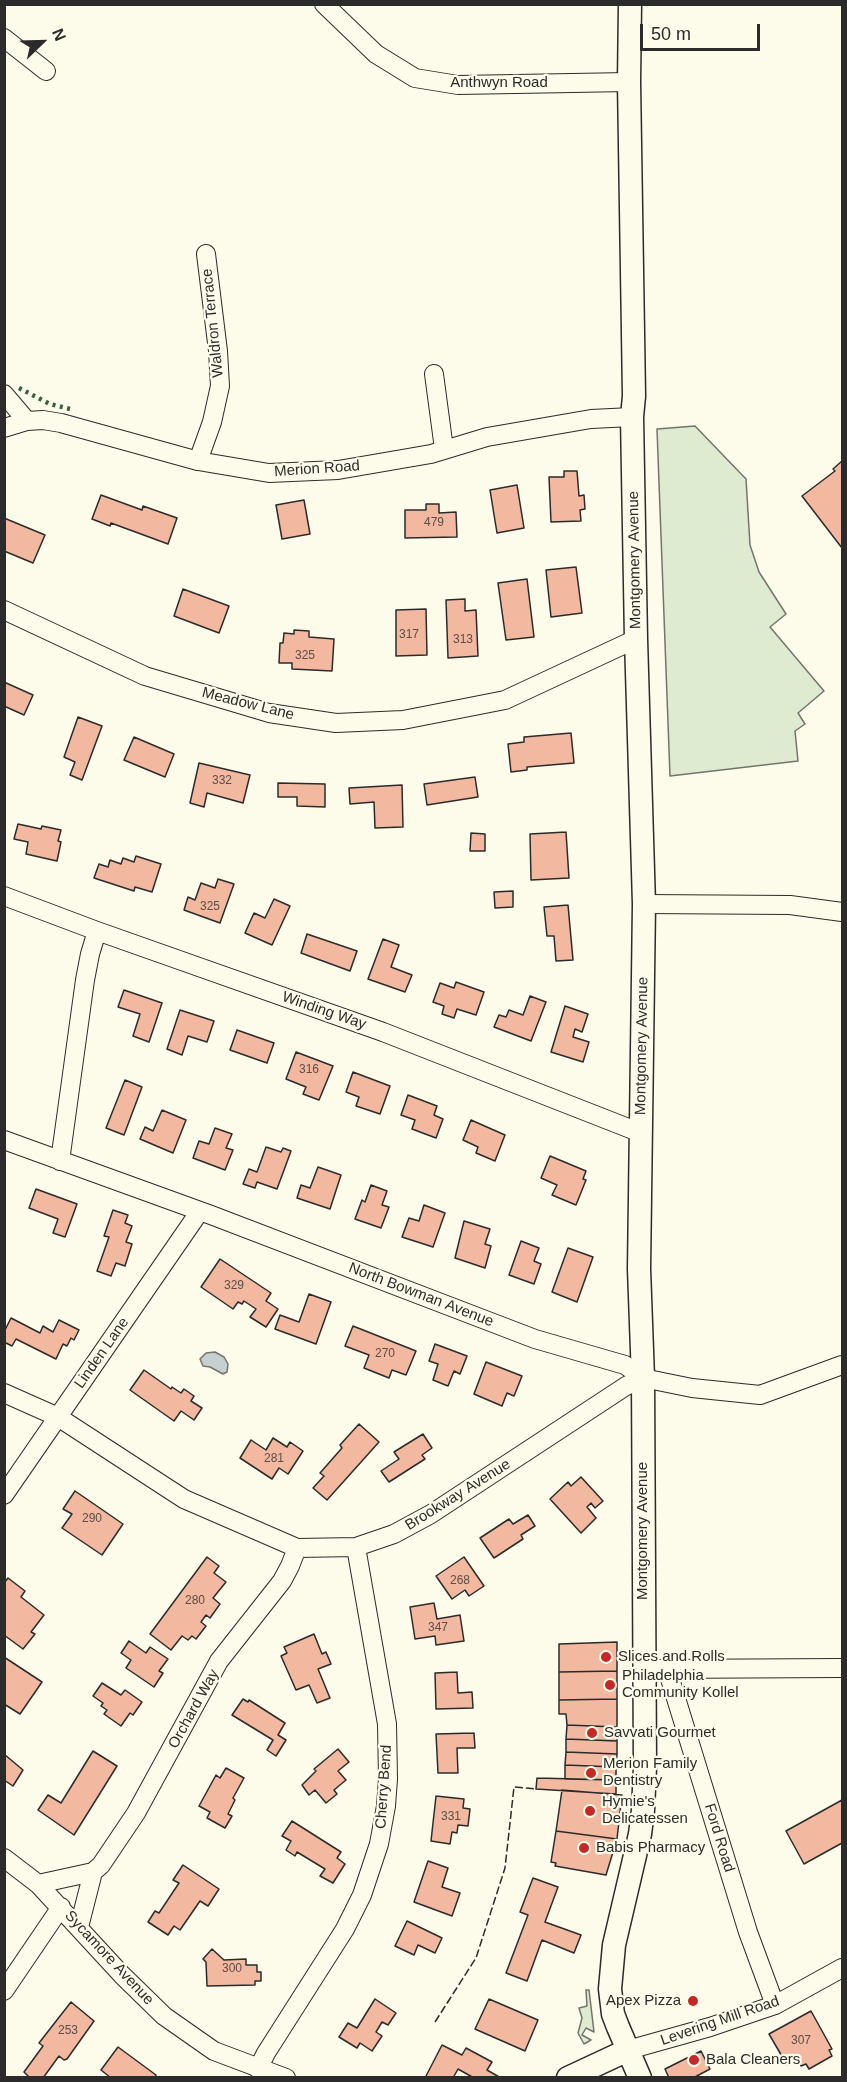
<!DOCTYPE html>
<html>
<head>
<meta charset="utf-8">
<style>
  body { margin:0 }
  #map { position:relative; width:847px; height:2082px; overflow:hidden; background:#fdfbea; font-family:Arial,sans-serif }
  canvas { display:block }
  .frame { position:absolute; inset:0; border:6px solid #2b2b2b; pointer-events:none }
  .north { position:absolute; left:12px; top:12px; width:60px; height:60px; -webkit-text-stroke:4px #fdfbea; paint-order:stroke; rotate:67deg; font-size:16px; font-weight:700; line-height:24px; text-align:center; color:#2b2b2b }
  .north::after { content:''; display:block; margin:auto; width:21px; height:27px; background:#2b2b2b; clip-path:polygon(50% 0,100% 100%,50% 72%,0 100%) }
  .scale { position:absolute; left:640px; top:24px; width:120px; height:27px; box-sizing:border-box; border:3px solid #2b2b2b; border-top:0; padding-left:8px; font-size:18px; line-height:21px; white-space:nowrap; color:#2b2b2b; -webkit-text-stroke:4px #fdfbea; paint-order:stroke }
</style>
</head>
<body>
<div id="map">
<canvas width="847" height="2082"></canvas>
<div class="frame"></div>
<div class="north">N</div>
<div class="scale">50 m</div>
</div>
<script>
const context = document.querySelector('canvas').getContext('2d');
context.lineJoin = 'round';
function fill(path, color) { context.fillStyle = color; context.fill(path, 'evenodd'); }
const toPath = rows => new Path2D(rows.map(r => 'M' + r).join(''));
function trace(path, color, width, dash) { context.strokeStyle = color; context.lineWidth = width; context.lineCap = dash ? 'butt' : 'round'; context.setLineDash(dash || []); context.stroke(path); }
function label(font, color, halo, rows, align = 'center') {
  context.font = font + ' Arial,sans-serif'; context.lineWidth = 4.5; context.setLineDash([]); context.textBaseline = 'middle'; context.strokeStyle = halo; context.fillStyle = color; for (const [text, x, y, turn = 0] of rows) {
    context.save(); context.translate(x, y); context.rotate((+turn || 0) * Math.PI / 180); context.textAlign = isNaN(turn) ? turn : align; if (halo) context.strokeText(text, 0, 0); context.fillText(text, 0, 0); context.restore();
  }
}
const green = toPath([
  [695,426,746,479,750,545,759,572,786,614,770,627,824,691,798,713,805,724,795,731,798,761,670,776,657,429,695,426],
  [586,1990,589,1990,594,2032,586,2028,582,2035,591,2040,584,2044,578,2033,582,2018,579,2008,587,2006,586,1990]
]);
fill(green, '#deebd1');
trace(green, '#74746e', 1.5);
const water = toPath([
  [215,1352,224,1357,228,1364,227,1372,223,1374,210,1367,203,1366,200,1359,206,1353,215,1352]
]);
fill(water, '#c7d0d0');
trace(water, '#74746e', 1.5);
const building = toPath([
  [842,461,842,548,802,496,835,471,833,469,842,461],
  [564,471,577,471,579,496,584,495,585,509,580,510,581,521,551,522,549,477,564,477,564,471],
  [517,485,524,528,497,533,490,490,517,485],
  [101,495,142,510,143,506,177,518,168,544,111,523,110,526,92,519,101,495],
  [304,500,310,534,282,539,276,505,304,500],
  [426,504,439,504,439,513,456,512,457,537,405,538,405,510,426,510,426,504],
  [4,518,45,535,33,563,4,551,4,518],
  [576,567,582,613,551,617,546,570,576,567],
  [527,579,534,637,506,640,498,583,527,579],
  [183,589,229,606,219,633,174,616,183,589],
  [465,599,465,611,476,610,478,656,448,658,446,600,465,599],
  [426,609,427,655,396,656,396,610,426,609],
  [294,630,309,631,309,637,334,639,332,671,292,669,292,663,279,663,280,643,283,643,284,633,294,634,294,630],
  [4,682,33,695,24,715,4,706,4,682],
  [78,717,102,726,82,780,70,775,75,762,64,757,78,717],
  [571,733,574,763,527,767,527,770,511,772,508,744,524,742,524,737,571,733],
  [134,737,174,754,165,777,124,760,134,737],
  [199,763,250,775,243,803,207,793,204,807,190,803,199,763],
  [475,777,478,797,427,805,424,784,475,777],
  [278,783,325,784,325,807,297,806,297,797,278,797,278,783],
  [402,785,403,827,375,828,374,802,350,804,349,788,402,785],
  [18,824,41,829,42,826,61,830,58,841,61,842,57,861,26,854,28,842,14,839,18,824],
  [566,832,569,878,531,880,530,834,566,832],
  [471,833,485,834,485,851,470,851,471,833],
  [136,856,161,864,152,892,135,887,134,891,94,878,99,864,108,867,110,860,121,864,123,858,134,862,136,856],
  [218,879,234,884,220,923,184,910,188,897,195,900,201,883,215,888,218,879],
  [513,891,513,907,495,908,494,892,513,891],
  [274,899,290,906,272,945,245,933,254,913,265,918,274,899],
  [568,905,573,960,556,961,554,936,547,936,544,907,568,905],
  [307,934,357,951,350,971,301,953,307,934],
  [383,939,399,945,391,967,412,975,405,992,368,979,383,939],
  [456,982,484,992,476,1015,457,1009,454,1018,442,1014,444,1006,433,1002,440,983,454,988,456,982],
  [124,990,162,1003,149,1042,133,1036,140,1014,118,1007,124,990],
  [530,996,546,1002,531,1041,494,1027,499,1015,506,1017,509,1010,523,1015,530,996],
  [565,1006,588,1014,582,1032,575,1029,573,1037,589,1042,583,1062,551,1052,565,1006],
  [180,1010,214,1021,207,1042,188,1036,182,1055,167,1049,180,1010],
  [237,1030,274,1043,267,1063,230,1050,237,1030],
  [296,1052,333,1066,319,1100,303,1094,306,1087,286,1079,296,1052],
  [353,1072,390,1086,380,1114,356,1106,359,1097,346,1092,353,1072],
  [125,1080,142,1087,124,1135,106,1128,125,1080],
  [408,1095,437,1106,434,1115,443,1119,436,1138,412,1129,415,1120,401,1115,408,1095],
  [162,1110,186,1120,173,1153,140,1139,145,1127,153,1131,162,1110],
  [471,1120,505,1135,495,1161,476,1153,478,1147,463,1140,471,1120],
  [215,1128,232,1134,226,1148,233,1150,225,1170,193,1158,199,1141,209,1144,215,1128],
  [266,1147,281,1152,283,1148,291,1151,277,1189,257,1182,255,1188,243,1184,249,1169,257,1172,266,1147],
  [550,1156,586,1171,583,1179,586,1180,576,1205,552,1195,557,1185,541,1178,550,1156],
  [318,1167,341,1175,330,1209,297,1198,301,1185,310,1188,318,1167],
  [371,1185,387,1191,382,1205,389,1207,381,1228,355,1219,362,1200,365,1202,371,1185],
  [36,1189,77,1204,65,1237,53,1233,58,1219,29,1208,36,1189],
  [424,1205,445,1213,433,1247,402,1237,409,1218,419,1221,424,1205],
  [113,1210,128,1215,125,1223,132,1226,126,1242,132,1244,125,1266,116,1263,111,1276,97,1271,109,1237,104,1236,113,1210],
  [464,1221,490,1229,485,1244,491,1246,485,1268,455,1258,464,1221],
  [521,1241,539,1248,534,1261,541,1264,534,1284,509,1275,521,1241],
  [568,1248,593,1257,577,1302,552,1292,568,1248],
  [220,1259,271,1293,266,1301,278,1309,266,1327,250,1317,256,1309,244,1301,242,1304,238,1302,233,1309,201,1287,220,1259],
  [309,1294,331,1302,316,1344,275,1329,280,1315,299,1322,309,1294],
  [11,1318,40,1333,43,1326,53,1332,59,1320,79,1330,74,1340,71,1338,67,1346,63,1344,56,1359,16,1339,12,1346,4,1342,4,1332,11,1318],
  [353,1326,416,1351,406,1375,392,1370,389,1378,364,1368,369,1355,345,1346,353,1326],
  [435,1344,467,1356,460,1374,454,1371,448,1386,433,1380,438,1364,429,1361,435,1344],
  [486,1362,522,1376,514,1396,507,1393,502,1406,474,1394,486,1362],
  [144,1370,171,1389,172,1387,181,1393,184,1389,194,1396,191,1401,202,1408,194,1420,181,1411,174,1421,130,1390,144,1370],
  [359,1424,379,1442,327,1500,313,1488,324,1476,320,1473,342,1448,340,1445,359,1424],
  [423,1434,432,1448,422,1455,425,1459,389,1482,381,1471,399,1459,394,1452,423,1434],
  [273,1438,287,1447,290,1442,303,1451,288,1474,279,1468,272,1479,240,1458,251,1440,266,1450,273,1438],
  [581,1477,603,1501,595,1508,591,1503,587,1507,596,1518,581,1533,550,1499,568,1482,571,1486,581,1477],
  [75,1491,123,1524,102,1555,62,1528,72,1514,63,1509,75,1491],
  [528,1515,535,1526,521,1535,523,1539,494,1558,480,1538,509,1519,513,1524,528,1515],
  [207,1557,219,1566,214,1573,226,1582,213,1598,220,1604,210,1618,206,1615,201,1622,206,1626,196,1639,192,1636,188,1640,182,1636,171,1650,150,1634,207,1557],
  [464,1557,484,1586,469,1596,465,1590,452,1599,436,1576,464,1557],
  [8,1578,25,1591,21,1597,44,1615,31,1632,35,1634,23,1649,4,1635,4,1583,8,1578],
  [434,1603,437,1619,460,1615,464,1641,436,1645,435,1636,415,1639,410,1607,434,1603],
  [314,1634,322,1654,326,1652,331,1664,318,1669,330,1698,317,1703,309,1685,296,1690,281,1656,287,1653,284,1647,314,1634],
  [129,1641,146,1653,150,1647,168,1659,159,1671,163,1673,154,1687,126,1668,131,1660,121,1653,129,1641],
  [617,1642,617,1671,559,1672,559,1644,617,1642],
  [4,1657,42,1682,20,1714,4,1704,4,1657],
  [617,1671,617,1699,559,1700,559,1672,617,1671],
  [457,1672,458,1693,472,1692,473,1708,436,1709,435,1673,457,1672],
  [102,1683,121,1695,125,1690,142,1702,133,1715,130,1713,121,1726,104,1714,107,1710,101,1706,103,1703,93,1696,102,1683],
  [243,1699,248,1702,249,1700,285,1723,278,1735,286,1740,276,1756,267,1750,273,1740,232,1715,243,1699],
  [617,1699,617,1727,567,1725,566,1714,559,1714,559,1700,617,1699],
  [567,1725,617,1727,617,1741,566,1739,567,1725],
  [474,1733,475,1748,457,1748,458,1773,438,1773,436,1734,474,1733],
  [566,1739,617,1741,617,1754,566,1752,566,1739],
  [338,1749,349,1762,338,1771,346,1780,334,1790,337,1794,326,1803,315,1790,309,1795,302,1785,316,1771,314,1769,338,1749],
  [93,1751,117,1766,74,1835,38,1810,48,1795,61,1803,93,1751],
  [566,1752,617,1754,616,1767,565,1765,566,1752],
  [4,1754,23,1770,13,1786,4,1780,4,1754],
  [565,1765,616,1767,616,1780,565,1779,565,1765],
  [226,1768,244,1778,233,1798,235,1800,228,1814,232,1816,225,1828,207,1818,210,1812,199,1806,216,1775,220,1778,226,1768],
  [537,1778,616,1780,616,1794,536,1789,537,1778],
  [562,1790,622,1795,617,1839,556,1831,562,1790],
  [436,1796,464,1799,463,1808,470,1809,468,1826,458,1825,457,1833,452,1832,450,1844,431,1841,436,1796],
  [842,1800,842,1843,804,1864,786,1831,842,1800],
  [292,1821,341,1852,337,1858,345,1864,333,1883,320,1876,325,1869,297,1852,295,1856,286,1850,291,1841,282,1836,292,1821],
  [556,1831,617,1839,606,1875,555,1866,556,1863,551,1862,556,1831],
  [428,1861,448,1868,442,1887,460,1893,452,1916,414,1902,428,1861],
  [183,1865,219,1889,208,1906,200,1901,180,1930,174,1926,168,1935,148,1922,155,1911,159,1913,179,1883,173,1880,183,1865],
  [533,1878,558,1887,545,1922,581,1935,574,1953,542,1940,527,1981,506,1973,528,1915,520,1912,533,1878],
  [407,1921,442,1938,435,1953,418,1945,414,1955,395,1946,407,1921],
  [212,1949,224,1960,246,1959,246,1965,257,1965,257,1972,261,1972,261,1981,255,1981,255,1985,207,1986,206,1962,203,1959,212,1949],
  [375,1999,396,2013,388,2025,382,2022,376,2032,382,2036,372,2051,360,2043,357,2048,339,2037,348,2023,357,2028,375,1999],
  [489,1999,538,2020,525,2051,475,2029,489,1999],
  [71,2002,94,2021,67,2059,64,2060,59,2056,43,2078,30,2078,24,2072,43,2046,39,2043,71,2002],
  [811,2011,832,2049,829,2050,832,2056,809,2069,806,2064,801,2066,797,2059,787,2065,769,2034,811,2011],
  [442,2045,462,2055,466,2048,492,2062,487,2070,501,2078,474,2078,458,2069,453,2078,425,2078,442,2045],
  [118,2047,156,2075,154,2078,111,2078,101,2070,118,2047],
  [701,2051,710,2069,693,2078,669,2078,665,2069,701,2051]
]);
fill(building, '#f2b8a0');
trace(building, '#2b2b2b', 1.5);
const minor = toPath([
  [324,4,376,54,415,78,458,85,629,82],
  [4,38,46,71],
  [434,374,444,449],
  [4,394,27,421],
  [4,428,27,421,43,420,61,423,198,461,269,473,338,470,431,454,487,437,591,419,632,417],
  [198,461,212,422,220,386,218,351,206,254],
  [4,610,145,676,269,713,336,723,403,720,505,700,636,639],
  [4,896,97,931,383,1032,641,1133],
  [644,904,790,905,842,912],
  [4,1140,211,1215,535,1339,625,1365,643,1378,692,1388,760,1395,842,1365],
  [60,1161,85,980,90,954,97,931],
  [4,1393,58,1417,184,1499,297,1548,356,1547,394,1534,431,1514,626,1386,643,1378],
  [4,1495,200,1211],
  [655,1669,842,1668],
  [667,1669,748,1932,775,2005],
  [4,1858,38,1884,122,1975,164,2016,214,2051,286,2078],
  [38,1884,93,1872,101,1865,136,1813,219,1661,282,1581,290,1566,297,1548],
  [79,1927,93,1872],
  [4,1991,61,1907],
  [628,2050,710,2027,775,2005,842,1968],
  [258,2069,266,2053,345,1929,362,1895,379,1844,386,1806,388,1779,387,1724,356,1547]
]);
const major = toPath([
  [630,4,629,82,634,396,632,417,636,639,644,904,639,1269,643,1378,645,1767,643,1810,640,1834,614,1945,610,1989,613,2014,618,2027,640,2078],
  [568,2078,628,2050]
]);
trace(minor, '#2b2b2b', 20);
trace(major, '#2b2b2b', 25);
trace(minor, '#fdfbea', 18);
trace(major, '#fdfbea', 22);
trace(toPath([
  [19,388,50,404,74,410]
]), '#34623c', 4.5, [3, 4.5]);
trace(toPath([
  [435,2022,476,1958,505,1868,514,1787,536,1789]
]), '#2b2b2b', 1.5, [8, 3]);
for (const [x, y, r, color] of [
  [606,1657,6,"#c62828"],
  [610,1685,6,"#c62828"],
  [592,1733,6,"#c62828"],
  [591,1773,6,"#c62828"],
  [590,1811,6,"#c62828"],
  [584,1848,6,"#c62828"],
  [693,2001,6,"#c62828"],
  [694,2060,6,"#c62828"]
]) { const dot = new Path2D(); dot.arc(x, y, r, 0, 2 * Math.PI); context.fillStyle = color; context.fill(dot); trace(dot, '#fdfbea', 2); }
label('12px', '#5d4e48', null, [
  ["479",434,523],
  ["317",409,635],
  ["313",463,640],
  ["325",305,656],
  ["332",222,781],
  ["325",210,907],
  ["316",309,1070],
  ["329",234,1286],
  ["270",385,1354],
  ["281",274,1459],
  ["290",92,1519],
  ["268",460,1581],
  ["280",195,1601],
  ["347",438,1628],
  ["331",451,1817],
  ["300",232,1969],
  ["253",68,2031],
  ["307",801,2041]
]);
label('15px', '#2b2b2b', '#fdfbea', [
  ["Anthwyn Road",499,83],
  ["Waldron Terrace",213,323,-96],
  ["Merion Road",317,469,-4],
  ["Montgomery Avenue",635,560,-91],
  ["Meadow Lane",248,704,14],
  ["Winding Way",324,1011,19],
  ["Montgomery Avenue",642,1046,-89],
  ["North Bowman Avenue",421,1295,21],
  ["Linden Lane",102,1353,-55],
  ["Brookway Avenue",458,1495,-32],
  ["Montgomery Avenue",643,1531,-90],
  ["Orchard Way",194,1709,-61],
  ["Cherry Bend",384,1787,-86],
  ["Ford Road",719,1838,73],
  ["Sycamore Avenue",109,1958,47],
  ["Levering Mill Road",720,2021,-19]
]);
label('15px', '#2b2b2b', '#fdfbea', [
  ["Slices and Rolls",618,1657],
  ["Philadelphia",622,1676],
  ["Community Kollel",622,1693],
  ["Savvati Gourmet",604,1733],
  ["Merion Family",603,1764],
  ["Dentistry",603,1781],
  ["Hymie's",602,1802],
  ["Delicatessen",602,1819],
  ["Babis Pharmacy",596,1848],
  ["Apex Pizza",681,2001,"right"],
  ["Bala Cleaners",706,2060]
], 'left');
</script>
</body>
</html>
